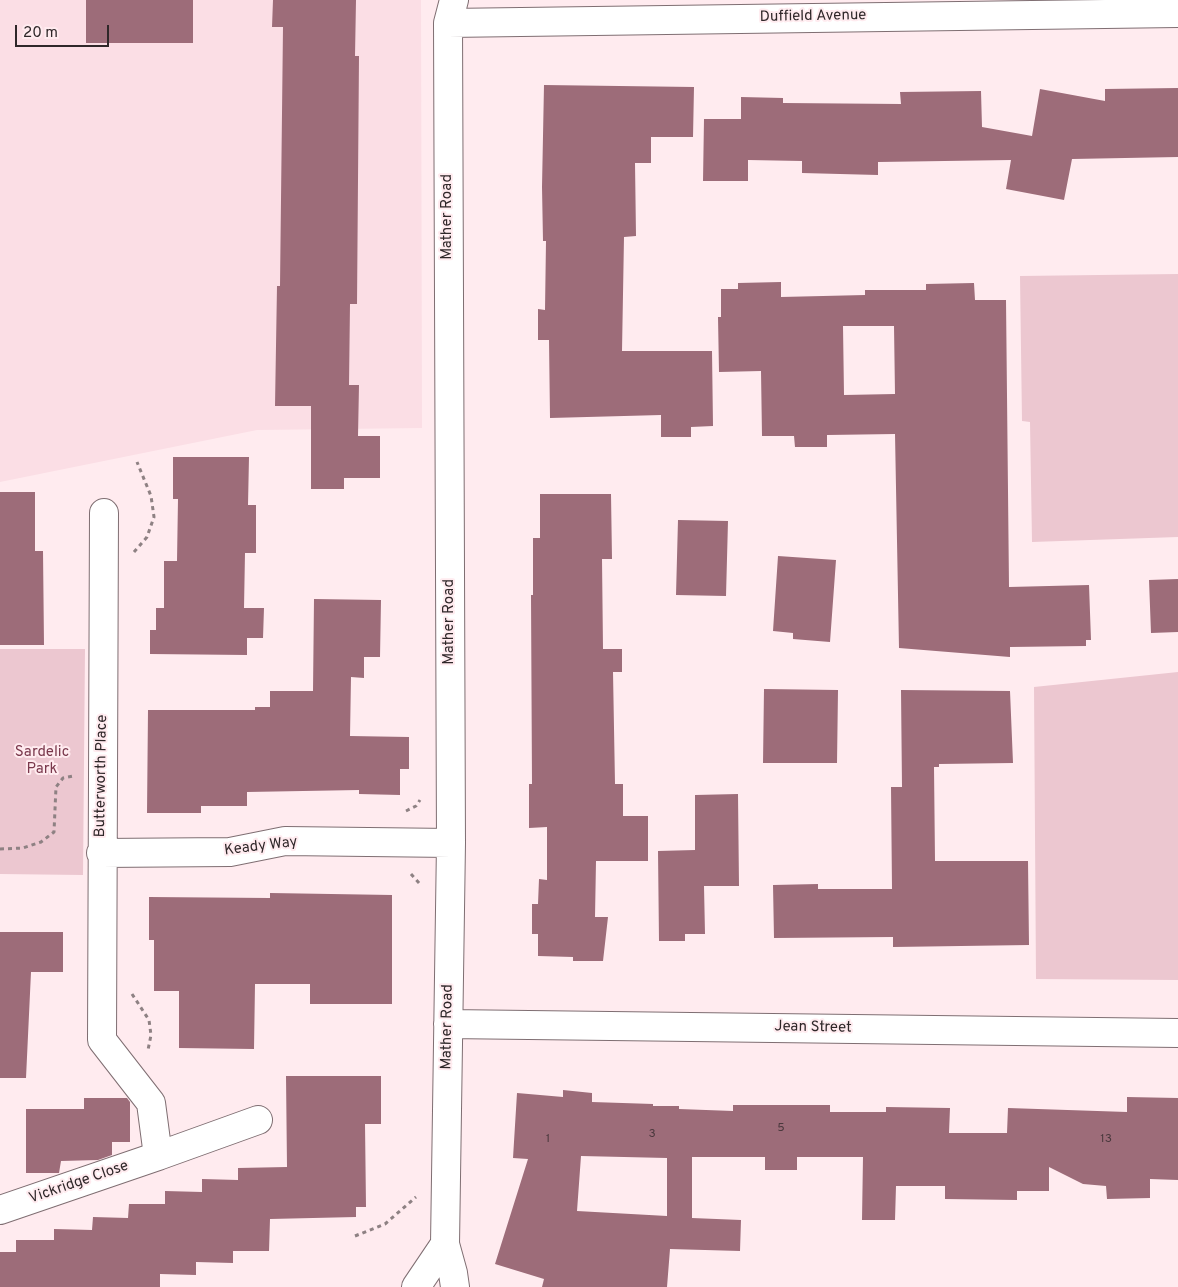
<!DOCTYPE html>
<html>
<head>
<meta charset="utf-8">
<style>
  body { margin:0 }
  #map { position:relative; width:1178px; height:1287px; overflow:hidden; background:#ffebef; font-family:Overpass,sans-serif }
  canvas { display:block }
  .scale { position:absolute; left:15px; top:25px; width:94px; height:22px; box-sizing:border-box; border:2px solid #2f2729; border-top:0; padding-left:6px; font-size:15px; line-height:18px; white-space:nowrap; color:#2f2729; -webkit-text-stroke:4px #ffebef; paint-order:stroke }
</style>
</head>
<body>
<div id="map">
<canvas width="1178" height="1287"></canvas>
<div class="scale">20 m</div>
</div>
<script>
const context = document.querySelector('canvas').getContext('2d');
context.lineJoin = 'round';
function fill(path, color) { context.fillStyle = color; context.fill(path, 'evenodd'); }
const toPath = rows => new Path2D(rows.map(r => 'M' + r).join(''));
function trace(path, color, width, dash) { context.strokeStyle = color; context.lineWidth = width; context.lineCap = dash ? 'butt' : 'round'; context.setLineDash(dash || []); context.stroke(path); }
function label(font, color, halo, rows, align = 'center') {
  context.font = font + ' Overpass,sans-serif'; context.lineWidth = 4; context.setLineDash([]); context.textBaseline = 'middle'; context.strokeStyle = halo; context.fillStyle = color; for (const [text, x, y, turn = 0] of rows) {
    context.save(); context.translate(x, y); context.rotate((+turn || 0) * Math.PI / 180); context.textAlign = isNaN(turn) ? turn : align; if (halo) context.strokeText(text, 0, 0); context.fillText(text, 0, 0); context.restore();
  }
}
fill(toPath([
  [0,0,421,0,422,428,257,430,0,482]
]), '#fbdee5');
fill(toPath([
  [1178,274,1178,537,1032,542,1030,422,1022,421,1020,276],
  [0,649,85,649,83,875,0,874],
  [1178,672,1178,980,1036,979,1034,687]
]), '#ecc7d0');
fill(toPath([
  [86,0,193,0,193,43,86,43],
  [273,0,356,0,355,56,359,56,357,304,350,304,349,385,359,385,358,436,380,436,380,478,344,478,344,489,311,489,311,406,275,406,277,286,280,286,283,27,272,27],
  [544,85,694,87,693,137,651,137,651,163,635,163,636,236,624,237,622,351,712,351,713,426,691,427,691,437,661,437,661,415,550,418,549,340,538,340,538,309,545,310,546,241,543,241,542,187],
  [1178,88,1178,157,1072,159,1064,200,1006,189,1011,160,878,162,878,175,802,173,802,161,748,160,748,181,703,181,704,119,741,119,741,97,783,98,783,103,901,104,900,92,981,91,982,127,1032,136,1040,89,1105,101,1105,89],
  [781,282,781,297,865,295,865,290,926,290,926,284,974,283,975,300,1006,300,1009,587,1089,585,1091,640,1086,640,1086,646,1010,647,1010,657,899,648,895,434,827,435,827,447,795,447,794,436,762,436,761,371,719,372,718,317,721,317,721,289,738,289,738,283],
  [843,326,894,326,895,394,844,395],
  [173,457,249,457,248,505,256,505,256,553,245,553,244,608,264,608,263,638,247,638,247,655,150,654,150,630,156,630,156,608,164,608,164,561,177,561,178,499,173,499],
  [0,492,35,492,35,551,43,551,44,645,0,645],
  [540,494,611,494,612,559,602,559,603,649,622,649,622,672,613,672,615,784,623,784,623,816,648,816,648,861,596,861,595,917,608,917,603,961,573,961,573,957,538,956,538,934,532,934,532,904,538,904,539,879,547,880,547,827,529,828,529,784,532,784,531,595,533,595,533,538,540,538],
  [678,520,728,521,726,596,676,595],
  [778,556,836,560,830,642,793,639,793,633,773,631],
  [1178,579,1178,632,1151,633,1149,580],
  [314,599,381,600,380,657,364,657,364,678,351,677,350,736,409,737,409,769,400,769,400,795,359,794,359,790,247,792,247,806,201,806,201,813,147,813,148,710,255,710,255,707,270,707,270,691,313,691],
  [764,689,838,690,837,763,763,763],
  [901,690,1010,691,1013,763,939,764,939,767,934,767,935,861,1028,861,1029,945,893,947,893,937,774,938,773,885,818,884,818,889,892,889,891,787,902,787],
  [738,794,739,886,704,886,705,934,685,934,685,941,659,941,658,851,695,850,695,795],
  [270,893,392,895,392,1004,310,1004,310,984,255,984,254,1049,179,1048,179,991,154,991,154,940,149,940,149,897,270,898],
  [0,932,63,932,63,972,31,972,26,1078,0,1078],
  [286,1076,381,1076,381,1124,365,1124,366,1207,356,1207,356,1217,270,1219,269,1251,233,1251,233,1263,196,1262,196,1275,160,1274,160,1287,0,1287,0,1252,16,1252,16,1240,54,1240,54,1229,92,1230,93,1217,128,1218,129,1204,165,1204,165,1191,202,1192,202,1179,238,1180,238,1168,287,1167],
  [563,1090,592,1093,592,1102,653,1104,653,1106,679,1106,679,1109,733,1111,733,1105,830,1105,830,1112,886,1112,886,1107,950,1108,949,1133,1007,1133,1008,1108,1127,1112,1127,1097,1178,1098,1178,1180,1150,1179,1150,1198,1107,1199,1106,1186,1083,1184,1049,1167,1049,1191,1017,1191,1017,1200,945,1199,945,1186,896,1186,895,1220,862,1220,863,1157,797,1157,797,1170,765,1170,765,1157,692,1157,692,1218,741,1220,740,1251,670,1249,667,1287,542,1287,544,1279,495,1264,528,1159,513,1158,517,1093,563,1097],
  [581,1156,667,1158,667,1216,577,1211],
  [84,1098,127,1098,130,1102,130,1142,112,1142,112,1155,98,1160,61,1161,59,1173,26,1173,26,1109,84,1109]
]), '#9d6c79');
const minor = toPath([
  [454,0,448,23,451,843,445,1244,453,1273,455,1287],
  [448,23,1178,13],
  [101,853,230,852,285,841,451,843],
  [448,1024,1178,1033],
  [158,1156,258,1120],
  [0,1210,158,1156,151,1103,102,1040,104,513],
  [416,1287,445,1244]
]);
trace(minor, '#7f6e72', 30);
trace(toPath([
  [134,552,147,537,154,517,151,496,137,462],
  [406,811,416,806,420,800],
  [0,849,23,848,41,842,54,832,56,787,63,778,73,776],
  [411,874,420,884],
  [132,994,149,1020,151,1035,148,1050],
  [355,1236,385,1224,416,1197]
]), '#8e8183', 3, [4, 4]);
trace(minor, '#fff', 28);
label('12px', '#4a383d', null, [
  ["5",781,1129],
  ["3",652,1135],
  ["1",548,1140],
  ["13",1106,1140]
]);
label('15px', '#2f2729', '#ffebef', [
  ["Duffield Avenue",813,17,-1],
  ["Mather Road",448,217,-90],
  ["Mather Road",450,622,-90],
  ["Butterworth Place",102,776,-89],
  ["Keady Way",261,847,-7],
  ["Mather Road",448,1027,-89],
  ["Jean Street",813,1028,1],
  ["Vickridge Close",79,1183,-19]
]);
label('15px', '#7a384c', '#ffebef', [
  ["Sardelic",42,753],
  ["Park",42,770]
]);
</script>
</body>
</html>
